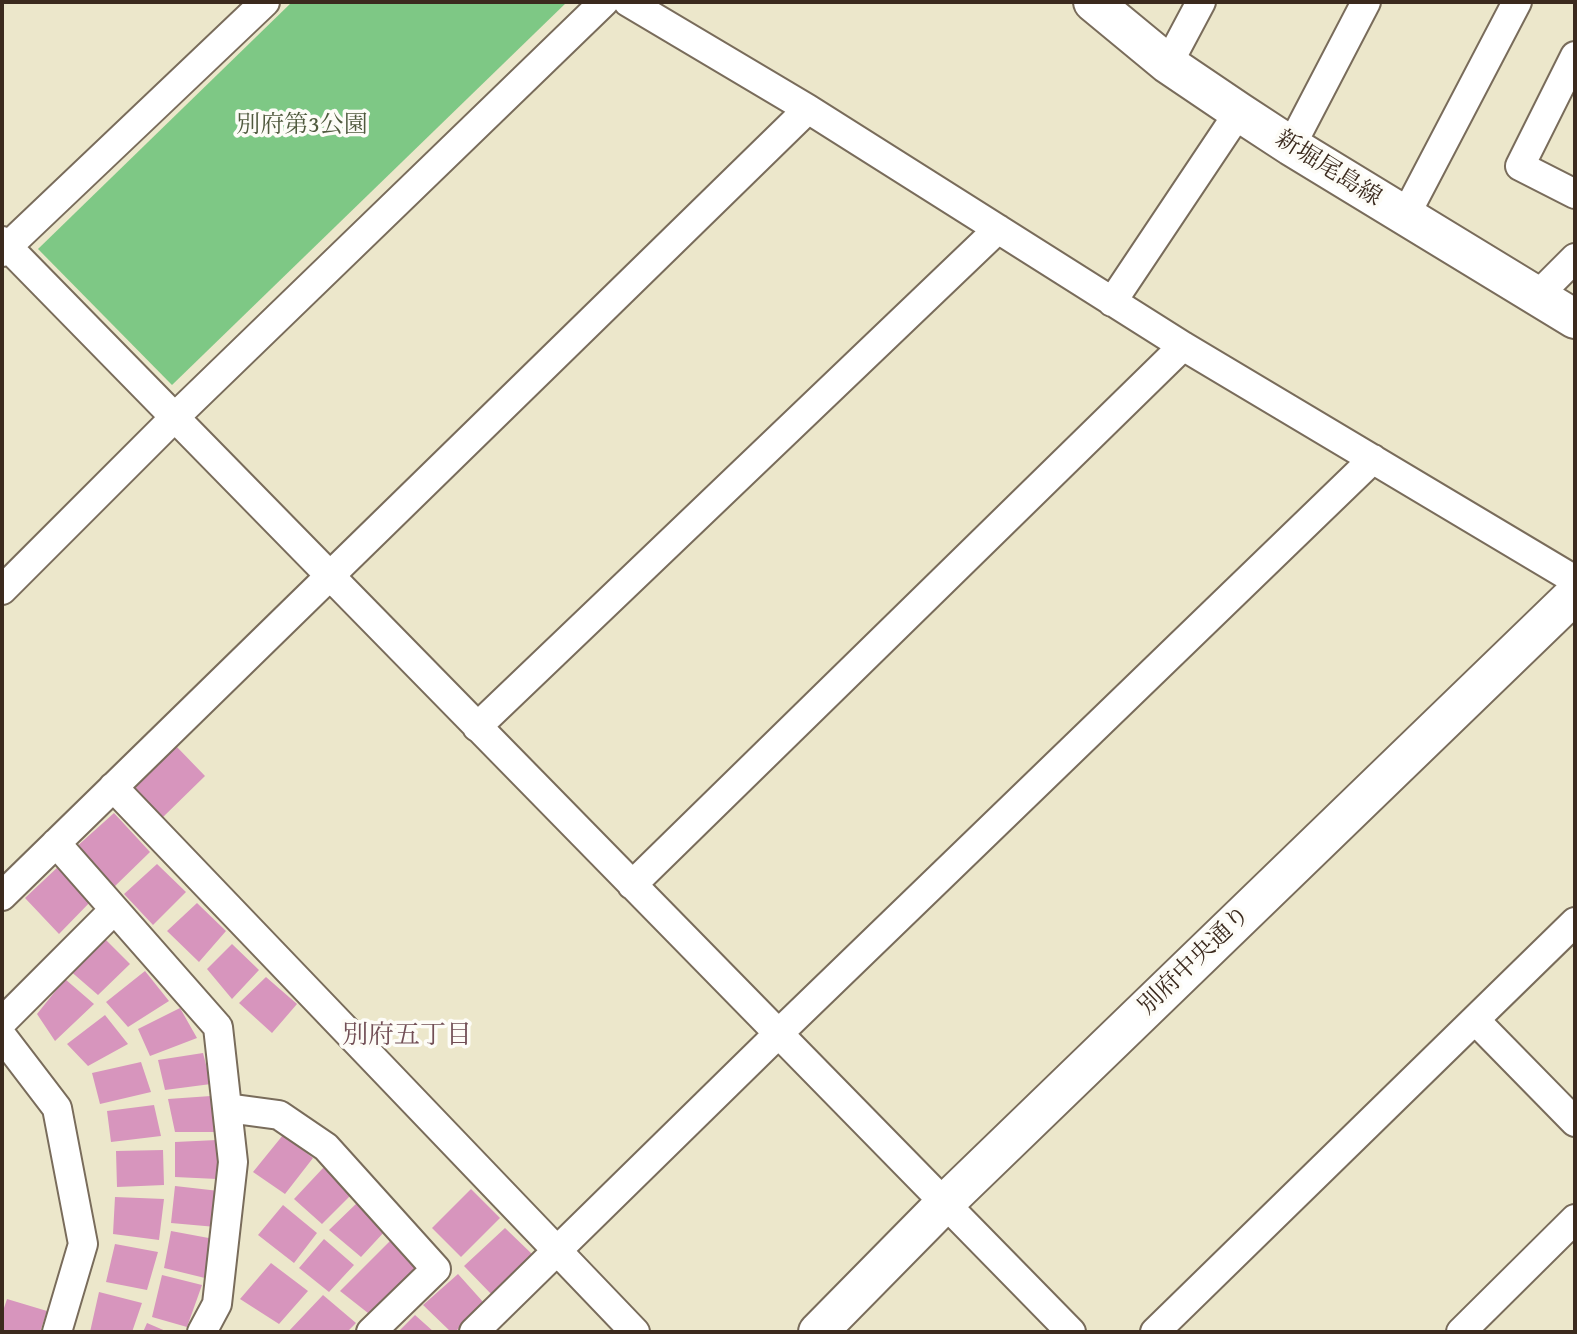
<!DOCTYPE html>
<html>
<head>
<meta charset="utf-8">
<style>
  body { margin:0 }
  #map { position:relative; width:1577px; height:1334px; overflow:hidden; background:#ece7cb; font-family:"Gentium Book Plus",serif }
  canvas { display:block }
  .frame { position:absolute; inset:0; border:4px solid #3b2a1e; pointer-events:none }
</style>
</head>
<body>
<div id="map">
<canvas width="1577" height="1334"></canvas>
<div class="frame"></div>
</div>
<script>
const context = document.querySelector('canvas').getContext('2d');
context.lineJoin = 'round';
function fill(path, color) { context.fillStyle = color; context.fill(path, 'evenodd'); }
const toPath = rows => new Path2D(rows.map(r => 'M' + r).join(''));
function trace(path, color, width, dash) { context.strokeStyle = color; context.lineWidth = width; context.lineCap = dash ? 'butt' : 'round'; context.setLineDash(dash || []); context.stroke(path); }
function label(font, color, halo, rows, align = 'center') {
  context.font = font + ' "Gentium Book Plus","Noto Serif JP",serif'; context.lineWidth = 7; context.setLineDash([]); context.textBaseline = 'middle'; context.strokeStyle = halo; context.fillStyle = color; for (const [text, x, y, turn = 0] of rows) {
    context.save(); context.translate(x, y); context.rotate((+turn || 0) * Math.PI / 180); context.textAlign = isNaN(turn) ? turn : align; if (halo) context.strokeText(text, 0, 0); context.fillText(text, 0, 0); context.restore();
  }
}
fill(toPath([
  [292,2,567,2,172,385,38,249]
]), '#7ec885');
fill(toPath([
  [176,746,205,776,161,819,131,786],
  [114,813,150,852,112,889,74,849],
  [157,864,186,892,153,925,124,894],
  [60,865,94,898,59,934,25,898],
  [197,903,226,931,199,962,167,931],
  [101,935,130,964,98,995,68,969],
  [232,944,259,970,232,999,207,969],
  [145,971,169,1001,128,1027,106,1002],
  [266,977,297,1004,272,1033,239,1003],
  [65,979,94,1004,55,1041,37,1014],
  [180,1008,197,1038,150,1056,138,1029],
  [105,1015,128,1044,88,1066,67,1044],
  [203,1053,211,1084,165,1090,158,1060],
  [141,1062,151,1092,100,1104,92,1073],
  [211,1096,215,1132,175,1132,168,1099],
  [154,1105,161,1136,111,1142,107,1111],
  [283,1135,313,1158,285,1194,253,1172],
  [217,1140,217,1179,175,1177,175,1142],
  [163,1150,164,1185,117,1187,116,1151],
  [324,1167,351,1195,322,1224,294,1199],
  [175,1186,219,1191,216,1227,171,1223],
  [471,1189,500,1218,461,1257,432,1228],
  [115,1197,164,1199,159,1240,113,1234],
  [359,1201,386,1230,361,1257,329,1230],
  [283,1205,317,1233,294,1263,258,1235],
  [505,1228,533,1255,493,1296,464,1266],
  [171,1231,214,1239,205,1278,164,1268],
  [393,1238,419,1266,368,1313,340,1291],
  [324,1239,354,1265,329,1292,299,1268],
  [115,1244,158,1252,147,1290,106,1282],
  [271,1263,308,1291,279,1324,240,1299],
  [458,1274,484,1303,455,1332,451,1332,423,1305],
  [162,1275,202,1285,187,1327,152,1317],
  [99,1292,142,1303,132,1332,90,1332],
  [323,1295,356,1323,347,1332,288,1332],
  [7,1299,47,1311,40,1332,2,1332,2,1314],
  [415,1315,434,1332,398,1332],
  [147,1323,168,1332,143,1332]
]), '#d795bd');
const street = toPath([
  [628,2,808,109,1183,346,1575,580],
  [1575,56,1520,166,1575,194],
  [1168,64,1201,2],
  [1291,146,1366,2],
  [1405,216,1517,2],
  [2,241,1071,1332],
  [2,252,265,2],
  [1537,296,1575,258],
  [1112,302,1239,112],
  [2,590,174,418,604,2],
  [477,727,998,229],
  [113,787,635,1332],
  [56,843,218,1027,233,1162,217,1304,202,1332],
  [632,885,1183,346],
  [2,896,808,109],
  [1475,1020,1575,1122],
  [2,1022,114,910],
  [2,1036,57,1108,83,1244,57,1332],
  [227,1108,279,1115,326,1147,436,1269,371,1332],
  [474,1332,778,1034,1373,459],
  [1155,1332,1575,922],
  [1461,1332,1575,1219]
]);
const secondary = toPath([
  [1093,2,1168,64,1239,112,1291,146,1575,319],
  [818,1332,944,1204,1575,594]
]);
trace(street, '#796c5b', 32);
trace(secondary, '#796c5b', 42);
trace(street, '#fff', 28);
trace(secondary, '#fff', 38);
label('24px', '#4f593d', '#fdfcf7', [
  ["別府第3公園",302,126]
]);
label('24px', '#3b2a1e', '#fdfcf7', [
  ["新堀尾島線",1328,169,32],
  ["別府中央通り",1195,961,-44]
]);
label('26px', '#724f56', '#fdfcf7', [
  ["別府五丁目",407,1036]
]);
</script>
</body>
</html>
